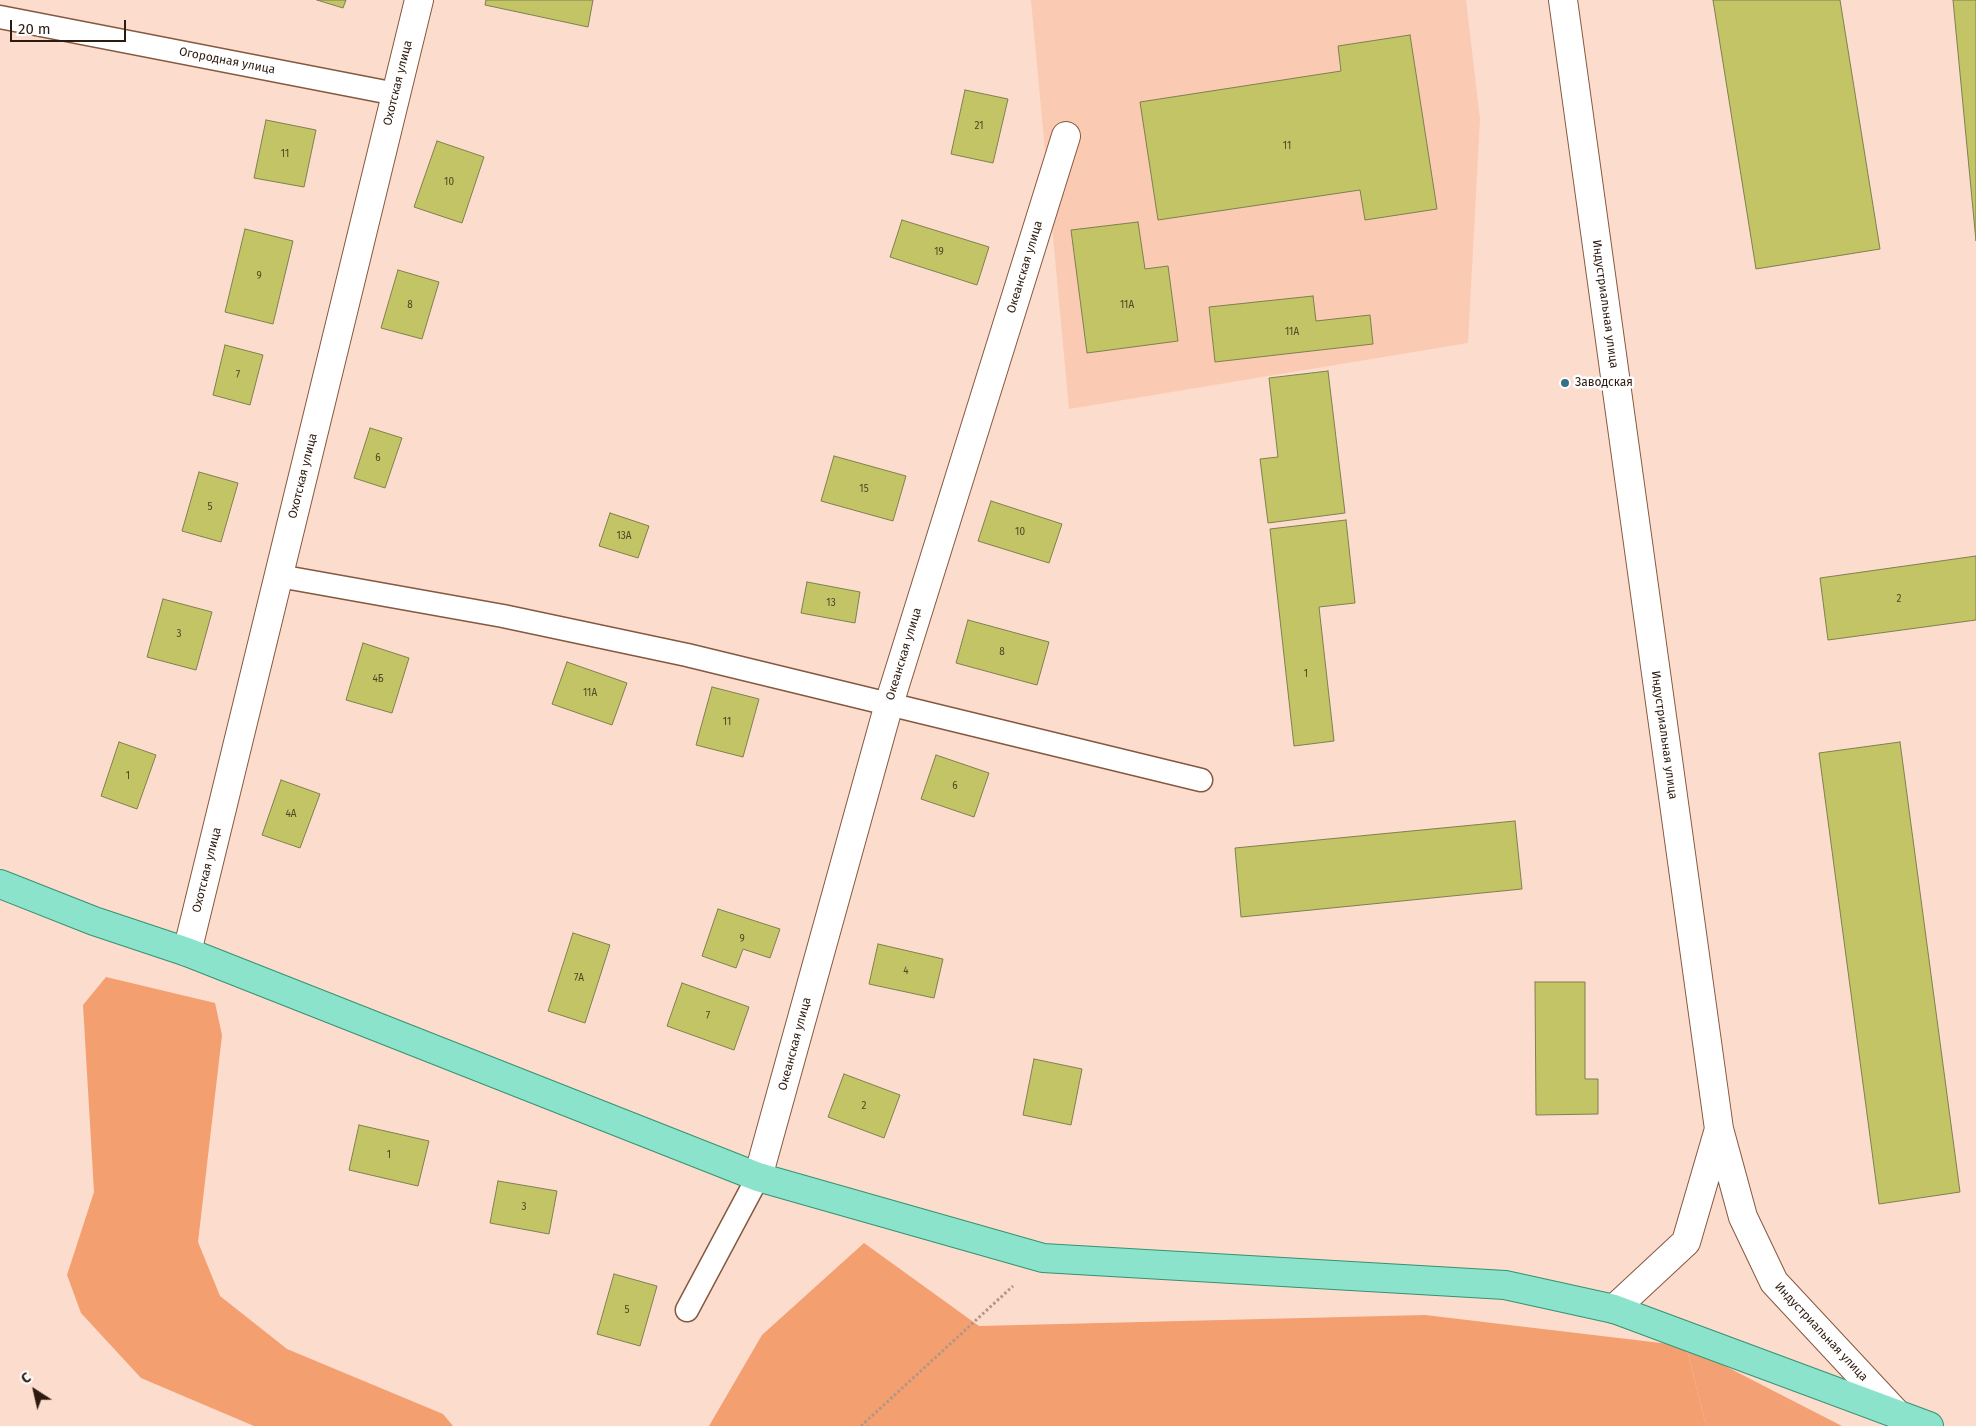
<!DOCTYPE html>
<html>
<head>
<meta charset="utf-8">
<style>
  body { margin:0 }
  #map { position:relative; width:1976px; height:1426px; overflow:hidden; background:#fcdccc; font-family:"Fira Sans",sans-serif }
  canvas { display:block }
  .north { position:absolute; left:10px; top:1366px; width:50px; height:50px; -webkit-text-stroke:4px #fff; paint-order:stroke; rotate:325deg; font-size:14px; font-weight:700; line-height:20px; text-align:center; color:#2d1b10 }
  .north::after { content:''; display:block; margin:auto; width:18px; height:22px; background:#2d1b10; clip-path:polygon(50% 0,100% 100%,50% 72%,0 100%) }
  .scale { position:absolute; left:10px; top:20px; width:116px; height:22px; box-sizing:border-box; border:2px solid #2d1b10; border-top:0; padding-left:6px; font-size:15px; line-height:18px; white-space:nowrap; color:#2d1b10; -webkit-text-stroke:4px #fff; paint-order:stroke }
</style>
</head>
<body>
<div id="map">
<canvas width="1976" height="1426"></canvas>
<div class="north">С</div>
<div class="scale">20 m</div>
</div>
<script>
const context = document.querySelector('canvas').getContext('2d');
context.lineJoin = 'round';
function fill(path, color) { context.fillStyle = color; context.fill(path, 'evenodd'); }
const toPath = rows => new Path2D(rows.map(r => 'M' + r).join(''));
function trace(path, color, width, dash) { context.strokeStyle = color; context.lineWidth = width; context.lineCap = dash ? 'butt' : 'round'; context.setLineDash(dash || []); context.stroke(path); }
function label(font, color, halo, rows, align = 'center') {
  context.font = font + ' "Fira Sans",sans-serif'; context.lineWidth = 5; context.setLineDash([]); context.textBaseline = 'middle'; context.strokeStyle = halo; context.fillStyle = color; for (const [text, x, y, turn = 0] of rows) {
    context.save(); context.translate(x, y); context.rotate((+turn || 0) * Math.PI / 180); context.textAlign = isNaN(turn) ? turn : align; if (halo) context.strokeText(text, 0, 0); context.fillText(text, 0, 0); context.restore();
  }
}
fill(toPath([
  [1031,0,1466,0,1480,119,1468,343,1069,409]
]), '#facbb2');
fill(toPath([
  [1686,1346,1842,1426,1706,1426]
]), '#f3a174');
fill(toPath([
  [106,977,215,1003,222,1035,198,1242,220,1296,287,1349,443,1414,453,1426,254,1426,141,1378,81,1313,67,1275,94,1192,83,1005],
  [864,1243,979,1326,1425,1315,1686,1346,1706,1426,709,1426,762,1335]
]), '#f39f70');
const building = toPath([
  [317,0,346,0,343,8,317,0],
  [486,0,593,0,588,27,485,5,486,0],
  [1713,0,1840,0,1880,249,1756,269,1713,0],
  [1953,0,1976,0,1976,241,1953,0],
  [1410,35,1437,209,1365,220,1360,190,1158,220,1140,102,1341,71,1338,46,1410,35],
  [965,90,1008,99,993,163,951,154,965,90],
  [266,120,316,130,304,187,254,178,266,120],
  [437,141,484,157,462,223,414,207,437,141],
  [902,220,989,247,977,285,890,257,902,220],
  [1138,222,1145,269,1168,266,1178,341,1087,353,1071,230,1138,222],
  [245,229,293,241,273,324,225,312,245,229],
  [398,270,439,282,422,339,381,328,398,270],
  [1313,296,1316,321,1370,315,1373,344,1215,362,1209,307,1313,296],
  [225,345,263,355,250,405,213,395,225,345],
  [1328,371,1345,513,1268,523,1260,459,1278,457,1269,378,1328,371],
  [370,428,402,438,385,488,354,478,370,428],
  [834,456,906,476,893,521,821,501,834,456],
  [199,472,238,483,221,542,182,531,199,472],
  [991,501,1062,524,1049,563,978,541,991,501],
  [610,513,649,526,638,558,599,546,610,513],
  [1346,520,1355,603,1319,607,1334,741,1294,746,1270,529,1346,520],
  [1976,556,1976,620,1828,640,1820,578,1976,556],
  [807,582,860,592,855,623,801,613,807,582],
  [163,599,212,612,196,670,147,657,163,599],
  [968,620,1049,642,1037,685,956,663,968,620],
  [363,643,409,658,392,713,346,700,363,643],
  [567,662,627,683,612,725,552,704,567,662],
  [712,687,759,699,743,757,696,745,712,687],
  [119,742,156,755,137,809,101,796,119,742],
  [1900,742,1960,1192,1879,1204,1819,753,1900,742],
  [936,755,989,773,974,817,921,799,936,755],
  [281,780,320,794,300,848,262,835,281,780],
  [1515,821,1522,889,1241,917,1235,848,1515,821],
  [718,909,780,929,770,958,743,949,736,968,702,956,718,909],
  [573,933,610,945,585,1023,548,1011,573,933],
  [878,944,943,959,934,998,869,984,878,944],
  [1535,982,1585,982,1585,1079,1598,1079,1598,1114,1536,1115,1535,982],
  [682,983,749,1007,734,1050,667,1026,682,983],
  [1034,1059,1082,1069,1071,1125,1023,1115,1034,1059],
  [844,1074,900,1095,884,1138,828,1117,844,1074],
  [359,1125,429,1141,418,1186,349,1170,359,1125],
  [498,1181,557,1191,549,1234,490,1223,498,1181],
  [614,1274,657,1286,640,1346,597,1334,614,1274]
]);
fill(building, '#c2c466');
trace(building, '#7f804f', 1);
const lane = toPath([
  [0,17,396,94],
  [279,576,503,616,687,655,1201,780],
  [687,1310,758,1177]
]);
const street = toPath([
  [1563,0,1719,1129,1743,1217,1774,1282,1897,1414],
  [187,952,419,0],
  [758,1177,889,704,1066,136],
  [1614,1309,1686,1242,1719,1129]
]);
const primary = toPath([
  [0,884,94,921,187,952,758,1177,1043,1258,1505,1285,1614,1309,1929,1426]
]);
trace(lane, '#855840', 25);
trace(street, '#855840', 30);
trace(primary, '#379172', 30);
trace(toPath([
  [865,1421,868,1426],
  [861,1426,1013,1286]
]), '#b19688', 3, [2.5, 2.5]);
trace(lane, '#fff', 22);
trace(street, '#fff', 28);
trace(primary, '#8ae3ca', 28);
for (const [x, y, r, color] of [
  [1565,383,5,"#366f89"]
]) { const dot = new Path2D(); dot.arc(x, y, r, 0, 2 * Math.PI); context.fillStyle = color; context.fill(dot); trace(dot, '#fff', 2); }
label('10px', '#524526', null, [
  ["21",979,126],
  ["11",1287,146],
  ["11",285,154],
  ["10",449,182],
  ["19",939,252],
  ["9",259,276],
  ["8",410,305],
  ["11А",1127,305],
  ["11А",1292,332],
  ["7",238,375],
  ["6",378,458],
  ["15",864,489],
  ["5",210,507],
  ["10",1020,532],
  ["13А",624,536],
  ["2",1899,599],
  ["13",831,603],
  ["3",179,634],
  ["8",1002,652],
  ["1",1306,674],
  ["4Б",378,679],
  ["11А",590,693],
  ["11",727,722],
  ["1",128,776],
  ["6",955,786],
  ["4А",291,814],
  ["9",742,939],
  ["4",906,971],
  ["7А",579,978],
  ["7",708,1016],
  ["2",864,1106],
  ["1",389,1155],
  ["3",524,1207],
  ["5",627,1310]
]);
label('12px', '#2d1b10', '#fff', [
  ["Огородная улица",227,61,11],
  ["Охотская улица",398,83,-76],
  ["Океанская улица",1025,267,-73],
  ["Индустриальная улица",1605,304,82],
  ["Охотская улица",303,476,-76],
  ["Океанская улица",904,654,-73],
  ["Индустриальная улица",1664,735,82],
  ["Охотская улица",207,870,-76],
  ["Океанская улица",795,1044,-75],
  ["Индустриальная улица",1821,1332,47]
]);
label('12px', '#2d1b10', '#fff', [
  ["Заводская",1575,383]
], 'left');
</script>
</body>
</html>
